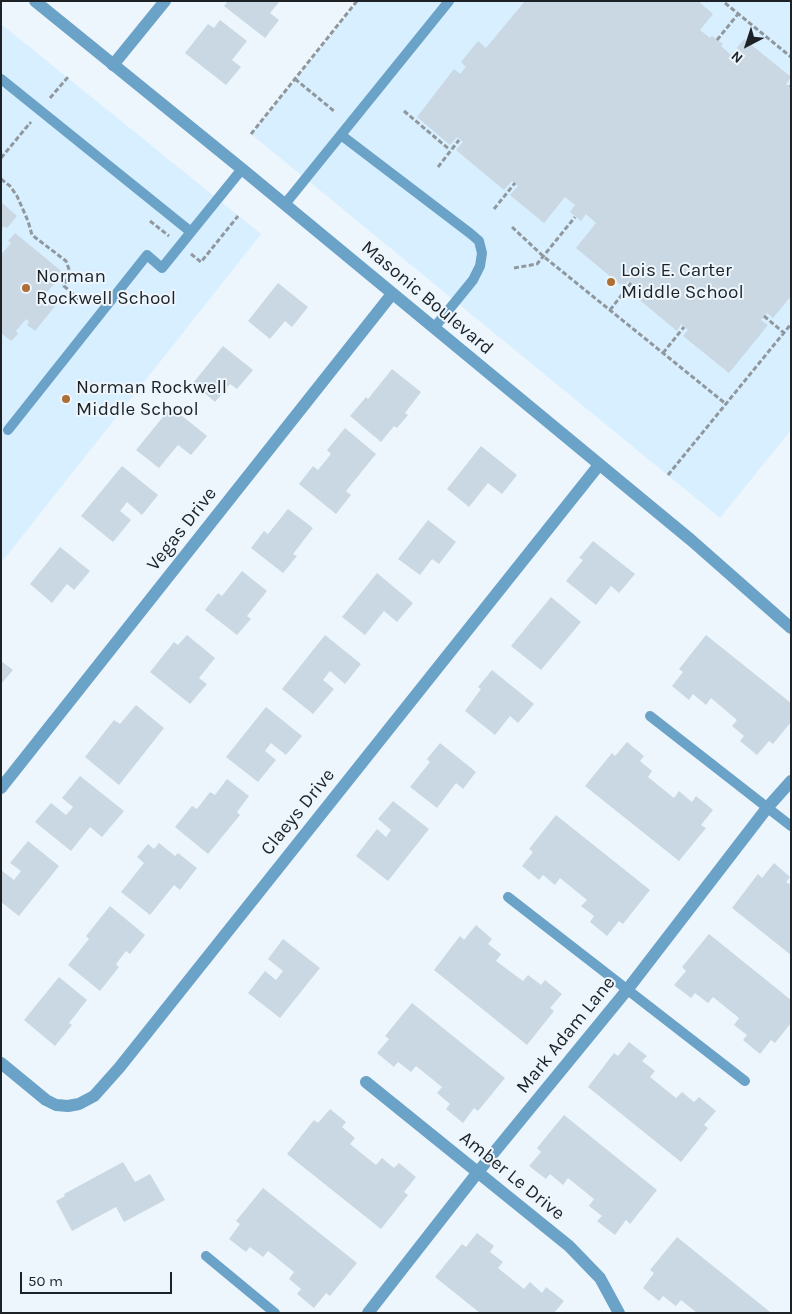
<!DOCTYPE html>
<html>
<head>
<meta charset="utf-8">
<style>
  body { margin:0 }
  #map { position:relative; width:792px; height:1314px; overflow:hidden; background:#edf6fd; font-family:Karla,sans-serif }
  canvas { display:block }
  .frame { position:absolute; inset:0; border:2px solid #1d2226; pointer-events:none }
  .north { position:absolute; left:722px; top:20px; width:50px; height:50px; -webkit-text-stroke:4px #edf6fd; paint-order:stroke; rotate:220deg; font-size:14px; font-weight:700; line-height:20px; text-align:center; color:#1d2226 }
  .north::after { content:''; display:block; margin:auto; width:18px; height:22px; background:#1d2226; clip-path:polygon(50% 0,100% 100%,50% 72%,0 100%) }
  .scale { position:absolute; left:20px; top:1272px; width:152px; height:22px; box-sizing:border-box; border:2px solid #1d2226; border-top:0; padding-left:6px; font-size:15px; line-height:18px; white-space:nowrap; color:#1d2226; -webkit-text-stroke:4px #edf6fd; paint-order:stroke }
</style>
</head>
<body>
<div id="map">
<canvas width="792" height="1314"></canvas>
<div class="frame"></div>
<div class="north">N</div>
<div class="scale">50 m</div>
</div>
<script>
const context = document.querySelector('canvas').getContext('2d');
context.lineJoin = 'round';
function fill(path, color) { context.fillStyle = color; context.fill(path, 'evenodd'); }
const toPath = rows => new Path2D(rows.map(r => 'M' + r).join(''));
function trace(path, color, width, dash) { context.strokeStyle = color; context.lineWidth = width; context.lineCap = dash ? 'butt' : 'round'; context.setLineDash(dash || []); context.stroke(path); }
function label(font, color, halo, rows, align = 'center') {
  context.font = font + ' Karla,sans-serif'; context.lineWidth = 4; context.setLineDash([]); context.textBaseline = 'middle'; context.strokeStyle = halo; context.fillStyle = color; for (const [text, x, y, turn = 0] of rows) {
    context.save(); context.translate(x, y); context.rotate((+turn || 0) * Math.PI / 180); context.textAlign = isNaN(turn) ? turn : align; if (halo) context.strokeText(text, 0, 0); context.fillText(text, 0, 0); context.restore();
  }
}
fill(toPath([
  [359,1,791,1,791,430,720,518,251,134],
  [1,24,261,234,1,563]
]), '#d8efff');
fill(toPath([
  [228,1,280,1,270,13,279,20,265,38,224,6],
  [525,1,698,1,713,14,700,30,710,38,712,36,723,44,721,46,731,55,744,39,791,77,786,84,791,87,791,296,773,318,767,313,761,320,768,325,729,373,683,336,688,330,681,324,677,331,630,292,635,286,628,281,623,287,576,248,596,223,586,214,581,221,570,212,575,205,565,197,544,223,510,195,518,186,512,181,504,190,456,150,463,142,457,137,450,145,417,117,454,69,460,74,466,67,461,62,478,41,486,48],
  [220,20,247,41,232,60,241,67,226,85,185,53,208,24,214,28],
  [1,202,17,216,7,228,4,226,1,230],
  [15,233,66,275,60,283,57,281,46,293,51,296,52,294,60,300,35,331,27,325,29,322,26,319,16,331,18,334,11,341,1,333,1,255,11,243,8,241],
  [278,283,308,307,292,327,285,321,270,339,248,321],
  [223,346,253,370,237,389,230,384,215,402,193,383],
  [392,369,421,392,405,413,408,415,397,428,394,426,381,442,350,416,366,397,368,399],
  [171,407,207,436,191,455,178,445,159,468,136,450],
  [345,428,376,454,346,491,351,495,336,514,299,484,313,466,318,470,331,454,327,450],
  [481,446,517,475,502,494,488,483,469,507,447,489],
  [122,466,158,495,142,515,127,502,120,511,131,520,113,542,81,516],
  [288,509,313,528,293,554,297,556,283,573,251,548,264,531,268,534],
  [428,520,456,542,439,564,432,559,420,575,398,559],
  [593,541,635,574,619,593,611,586,596,605,566,581,583,560,579,558],
  [60,547,90,571,74,590,67,584,52,603,30,584],
  [242,571,267,591,247,616,251,619,237,635,205,610,218,593,222,596],
  [377,573,413,603,397,622,384,611,365,635,342,617],
  [551,597,581,622,541,670,511,646],
  [187,635,215,658,199,678,207,684,190,704,150,672,174,642,178,645],
  [325,635,361,664,345,684,330,671,323,680,334,689,313,714,282,689],
  [706,635,791,703,791,722,773,744,769,741,757,755,740,741,744,736,732,726,737,720,711,698,706,705,693,694,689,700,672,686,683,672,679,669],
  [1,661,13,670,1,684],
  [492,670,534,704,518,723,510,716,495,735,465,711,481,689,478,687],
  [136,705,164,728,119,785,85,757,114,720,120,724],
  [266,707,302,736,286,755,271,743,265,751,276,760,258,782,226,757],
  [627,742,644,756,640,761,652,771,648,777,674,798,679,791,692,802,696,796,713,810,701,825,706,828,679,861,585,786,612,753,615,756],
  [440,743,476,772,463,789,456,783,437,808,410,787,430,762,427,759],
  [80,776,124,811,102,837,90,827,71,851,35,822,51,803,66,815,73,807,62,798],
  [227,779,249,796,237,812,240,815,208,854,175,827,192,806,197,809,210,792,215,795],
  [393,801,429,829,388,881,356,856,377,829,386,837,391,830,378,819],
  [556,815,650,890,623,924,619,921,607,936,590,922,594,916,581,906,587,900,560,878,555,885,543,875,539,880,522,866,533,852,529,849],
  [28,841,59,866,19,916,1,902,1,870,14,880,21,871,10,863],
  [159,843,175,856,178,853,197,868,180,890,174,885,150,915,121,892,144,863,137,857,148,844,154,849],
  [774,863,790,877,786,882,791,885,791,955,732,908,758,874,762,878],
  [110,906,145,935,130,954,126,951,116,964,119,967,100,991,68,965,89,939,86,936],
  [476,925,492,939,488,944,501,954,496,961,523,981,528,975,541,985,545,980,562,994,550,1008,554,1011,527,1045,434,970,460,936,464,940],
  [709,934,791,1000,791,1023,775,1043,771,1040,760,1054,743,1040,747,1035,734,1025,739,1018,713,997,708,1003,695,993,691,998,674,985,686,971,682,967],
  [283,939,320,968,280,1018,248,993,265,971,276,980,283,971,268,959],
  [59,977,87,1000,69,1023,72,1025,55,1046,24,1020],
  [412,1003,505,1078,478,1111,474,1108,463,1123,446,1109,450,1104,437,1093,442,1087,416,1066,411,1072,398,1062,394,1067,377,1053,389,1039,385,1036],
  [629,1042,647,1056,642,1061,655,1071,650,1077,676,1098,682,1092,694,1102,699,1097,716,1111,704,1125,708,1128,681,1162,588,1087,614,1053,618,1056],
  [330,1109,346,1122,342,1127,355,1138,350,1144,376,1165,382,1158,394,1168,399,1163,416,1177,404,1192,408,1195,381,1229,287,1154,314,1120,318,1123],
  [564,1115,657,1190,630,1224,626,1220,615,1235,597,1221,602,1216,589,1206,594,1199,568,1178,563,1185,550,1174,546,1179,529,1166,541,1152,537,1148],
  [123,1162,135,1182,150,1174,165,1200,124,1222,116,1207,72,1231,56,1201,65,1196,64,1194],
  [263,1188,357,1263,330,1296,326,1293,314,1308,297,1294,301,1289,289,1279,294,1272,268,1251,263,1257,250,1247,246,1252,229,1239,240,1224,236,1221],
  [477,1233,494,1246,490,1252,503,1262,498,1268,524,1289,530,1282,542,1293,546,1287,564,1301,554,1313,480,1313,435,1277,462,1244,466,1247],
  [677,1237,770,1312,770,1313,697,1313,681,1300,676,1306,663,1296,659,1301,643,1288,654,1273,650,1270]
]), '#c9d8e3');
trace(toPath([
  [725,3,791,57],
  [717,40,738,14],
  [295,79,334,111],
  [790,87,791,86],
  [50,98,68,77],
  [404,111,450,150],
  [251,134,357,1],
  [1,158,30,123,31,124],
  [438,167,459,140],
  [1,179,10,186,17,196,28,221,32,235,66,261,70,272,64,286,80,300],
  [494,209,515,183],
  [150,221,169,236],
  [512,227,543,256,726,404],
  [191,254,201,262,238,216],
  [514,268,537,264,575,217],
  [610,310,631,283],
  [764,316,784,333],
  [663,353,684,327],
  [668,475,791,324]
]), '#90979d', 3, [5, 2.5]);
trace(toPath([
  [1,79,191,232,242,169],
  [341,135,471,234,479,241,482,253,480,266,473,280,434,328],
  [285,204,449,1],
  [8,430,147,255,162,268,191,232],
  [650,716,791,826],
  [508,897,745,1081],
  [206,1256,275,1313]
]), '#6ba2c7', 10);
trace(toPath([
  [113,65,165,1],
  [1,788,392,294],
  [1,1063,46,1100,56,1105,68,1106,79,1104,94,1096,119,1068,599,465],
  [366,1082,569,1246,600,1278,619,1313],
  [368,1313,478,1172,627,990,767,808,791,781]
]), '#6ba2c7', 12);
trace(toPath([
  [35,1,242,169,691,540,791,628]
]), '#6ba2c7', 12);
for (const [x, y, r, color] of [
  [611,282,5,"#ad6f34"],
  [26,288,5,"#ad6f34"],
  [66,399,5,"#ad6f34"]
]) { const dot = new Path2D(); dot.arc(x, y, r, 0, 2 * Math.PI); context.fillStyle = color; context.fill(dot); trace(dot, '#edf6fd', 2); }
label('19px', '#1d2226', '#edf6fd', [
  ["Lois E. Carter",621,271],
  ["Middle School",621,293],
  ["Norman",36,277],
  ["Rockwell School",36,299],
  ["Norman Rockwell",76,388],
  ["Middle School",76,410]
], 'left');
label('19px', '#1d2226', '#edf6fd', [
  ["Masonic Boulevard",427,298,40],
  ["Vegas Drive",182,529,-52],
  ["Claeys Drive",298,812,-51],
  ["Mark Adam Lane",566,1035,-51],
  ["Amber Le Drive",512,1176,39]
]);
</script>
</body>
</html>
